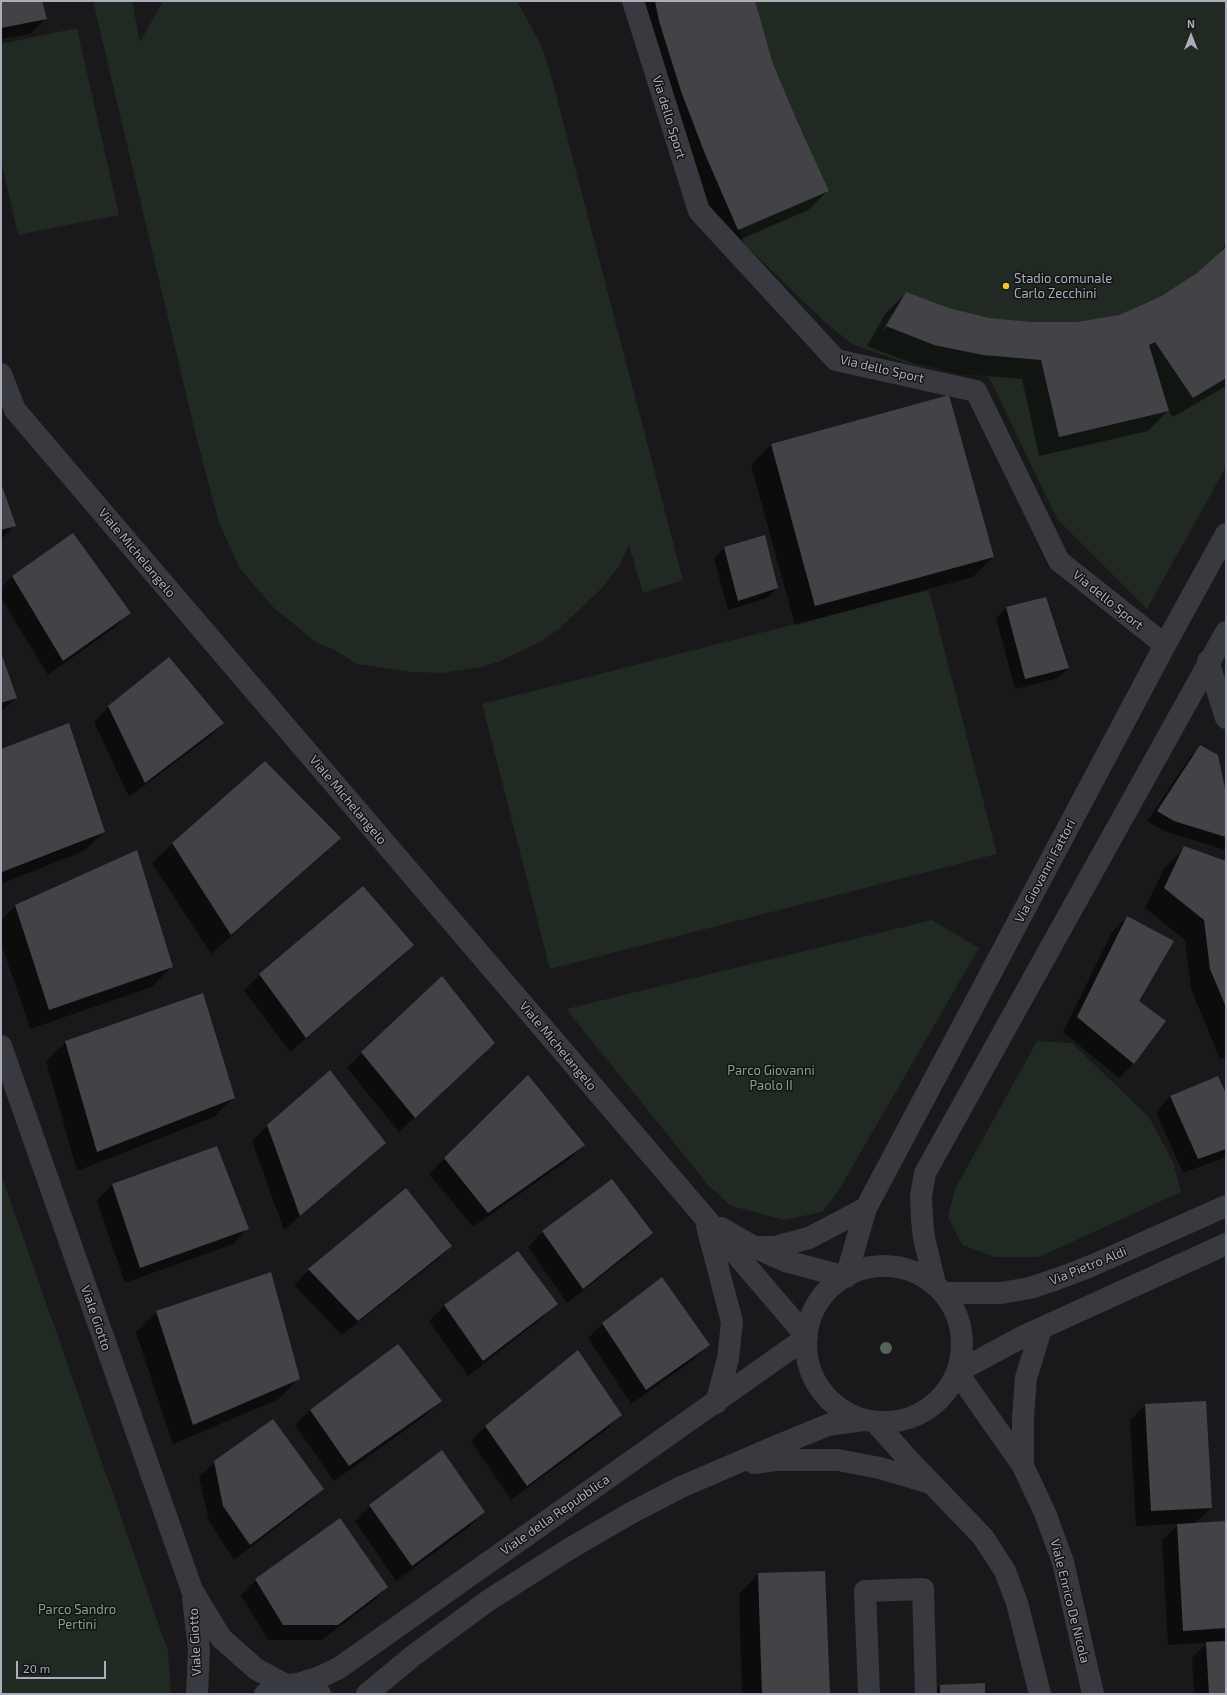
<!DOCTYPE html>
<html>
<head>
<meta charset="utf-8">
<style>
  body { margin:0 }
  #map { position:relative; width:1227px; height:1695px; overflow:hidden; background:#19181a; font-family:"Exo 2",sans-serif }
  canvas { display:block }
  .frame { position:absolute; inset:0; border:2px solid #abaeba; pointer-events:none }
  .north { position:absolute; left:1171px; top:16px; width:40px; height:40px; -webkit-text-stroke:3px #141315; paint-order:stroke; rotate:0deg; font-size:11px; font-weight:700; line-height:16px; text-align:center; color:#abaeba }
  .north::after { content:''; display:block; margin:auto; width:14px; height:18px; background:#abaeba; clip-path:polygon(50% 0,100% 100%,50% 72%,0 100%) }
  .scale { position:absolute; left:16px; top:1661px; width:90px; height:18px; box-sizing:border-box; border:2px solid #abaeba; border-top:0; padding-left:5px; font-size:12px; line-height:14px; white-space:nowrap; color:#abaeba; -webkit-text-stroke:3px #141315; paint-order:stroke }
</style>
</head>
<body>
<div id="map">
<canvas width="1227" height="1695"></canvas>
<div class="frame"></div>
<div class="north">N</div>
<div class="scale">20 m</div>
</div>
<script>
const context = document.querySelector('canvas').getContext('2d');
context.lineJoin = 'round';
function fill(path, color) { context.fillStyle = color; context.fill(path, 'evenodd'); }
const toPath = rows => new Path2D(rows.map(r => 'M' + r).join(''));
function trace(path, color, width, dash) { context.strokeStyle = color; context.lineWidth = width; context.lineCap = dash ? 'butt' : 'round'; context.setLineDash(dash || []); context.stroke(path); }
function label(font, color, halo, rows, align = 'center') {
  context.font = font + ' "Exo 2",sans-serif'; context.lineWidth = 3; context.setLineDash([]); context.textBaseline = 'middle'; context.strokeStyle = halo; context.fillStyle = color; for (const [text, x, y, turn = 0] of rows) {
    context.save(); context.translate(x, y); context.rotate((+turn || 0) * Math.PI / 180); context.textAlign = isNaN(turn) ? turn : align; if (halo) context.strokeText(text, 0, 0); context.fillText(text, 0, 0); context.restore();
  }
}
fill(toPath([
  [93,1,132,1,140,42,163,1,517,1,539,41,548,64,683,580,643,593,629,545,620,565,602,588,558,630,536,644,498,662,481,667,443,673,411,672,357,664,333,649,317,643,274,608,240,569,219,523,195,432],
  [655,1,1226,1,1226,467,1147,609,1057,519,989,377,912,365,854,345,828,325,746,246,705,154,681,91,659,21],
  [77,28,119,215,18,235,1,160,1,44],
  [929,590,997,854,550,969,482,704],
  [932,920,979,948,839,1190,822,1212,784,1220,731,1206,708,1185,566,1009],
  [1037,1041,1072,1043,1149,1117,1173,1162,1181,1192,1039,1257,995,1257,962,1245,948,1217,955,1189],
  [1,1174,168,1651,171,1694,1,1694]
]), '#202922');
fill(toPath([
  [1,1,41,1,46,19,30,34,1,39],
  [632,1,754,1,772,64,796,121,828,191,808,210,718,249,686,174],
  [1226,244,1226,386,1173,417,1168,411,1148,431,1039,456,1022,379,963,374,914,364,867,346,886,313,906,293,948,309,989,319,1031,323,1077,323,1119,316,1160,298,1198,274,1215,258],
  [892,314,894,314,884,331,883,330],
  [949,396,993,557,973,577,795,625,751,465,771,445],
  [1,485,14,526,1,540],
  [724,548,777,588,767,598,728,610,714,558],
  [12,576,129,613,114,628,48,675,1,598,1,588],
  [1046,598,1068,668,1058,678,1015,689,996,618,1006,608],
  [1,656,16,697,1,712],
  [109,707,223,723,208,738,129,797,94,722],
  [69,725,104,832,84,851,1,884,1,750],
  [1201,747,1226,798,1225,850,1164,831,1147,821,1190,757],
  [265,762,340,838,320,857,211,954,152,863,172,844],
  [1185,848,1226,862,1226,1058,1220,1059,1191,989,1185,940,1145,908,1165,867],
  [136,851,171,967,152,987,30,1029,1,943,1,920,15,906],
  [363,887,413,945,398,960,290,1052,244,990,260,975],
  [1127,917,1137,1001,1134,1063,1119,1078,1063,1032,1112,932],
  [66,1042,234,1097,214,1117,77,1171,46,1061],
  [362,1053,479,1058,399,1132,347,1068],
  [528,1077,583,1145,568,1160,473,1227,429,1174],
  [1171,1096,1226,1097,1226,1157,1183,1173,1156,1112],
  [268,1125,385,1143,369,1158,284,1230,252,1141],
  [216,1147,248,1228,233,1244,125,1283,97,1200,112,1185],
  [543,1231,652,1233,637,1248,567,1303,528,1247],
  [451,1246,436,1261,342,1335,294,1285,309,1270],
  [518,1253,556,1304,541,1319,468,1376,429,1321,444,1306],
  [270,1274,298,1379,279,1399,173,1444,136,1332,156,1312],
  [603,1323,708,1345,693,1360,631,1404,588,1338],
  [440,1401,425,1416,334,1481,295,1425,310,1410],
  [1145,1405,1211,1508,1194,1524,1226,1522,1226,1694,1194,1694,1192,1658,1206,1643,1168,1645,1162,1540,1179,1524,1136,1526,1130,1420],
  [621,1414,606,1430,511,1500,471,1441,486,1426],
  [215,1462,322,1489,307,1504,234,1560,209,1521,199,1477],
  [370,1506,484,1511,469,1527,396,1581,355,1521],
  [758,1574,829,1694,742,1694,739,1594],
  [256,1580,387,1587,372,1602,322,1640,268,1640,241,1595],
  [940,1686,984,1694,932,1694]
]), '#0007');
fill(toPath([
  [1,1,42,1,47,19,1,28],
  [655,1,755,1,773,64,797,121,829,191,738,230,705,154,681,91,659,21],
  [1226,247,1226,378,1193,398,1155,342,1149,345,1169,411,1059,437,1041,360,983,355,934,345,886,326,906,292,949,308,989,318,1031,322,1077,322,1119,315,1160,297,1197,273],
  [949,395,994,557,815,606,771,444],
  [1,483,16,526,1,530],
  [73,533,131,613,63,661,12,576],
  [765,535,778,588,738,601,724,547],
  [1046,597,1069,668,1025,679,1006,607],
  [1,653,17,698,1,703],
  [169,657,224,723,145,783,108,706],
  [69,723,105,832,2,872,1,749],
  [1200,745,1218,755,1226,793,1226,837,1174,821,1157,811],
  [265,761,341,838,231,935,172,843],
  [1184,846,1226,861,1226,1007,1210,969,1204,920,1164,888],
  [137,850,173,967,49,1010,15,905],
  [363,886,414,945,306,1038,259,974],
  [1127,916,1174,941,1139,1001,1166,1021,1134,1064,1077,1017],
  [442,976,495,1043,415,1118,361,1052],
  [203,993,235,1098,97,1152,65,1041],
  [330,1070,386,1143,300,1216,267,1125],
  [528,1075,585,1145,488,1213,444,1158],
  [1218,1076,1226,1094,1226,1149,1198,1159,1170,1096],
  [217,1146,249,1229,140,1268,112,1184],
  [612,1179,653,1233,583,1289,542,1231],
  [406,1188,452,1246,358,1321,308,1269],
  [518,1251,558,1304,483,1361,444,1305],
  [271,1272,300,1379,193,1425,156,1311],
  [662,1277,710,1345,646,1390,602,1323],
  [398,1344,442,1401,349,1466,310,1410],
  [578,1350,622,1415,527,1486,485,1426],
  [1206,1401,1212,1508,1151,1511,1145,1404],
  [273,1419,324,1489,250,1545,223,1506,214,1461],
  [442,1450,485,1512,412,1566,369,1505],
  [340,1518,388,1587,338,1625,283,1625,255,1579],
  [1226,1521,1226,1628,1183,1631,1177,1524],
  [825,1571,830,1694,762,1694,758,1573],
  [1226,1641,1226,1694,1209,1694,1206,1642],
  [985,1683,985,1694,940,1694,940,1685]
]), '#434347');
trace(toPath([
  [633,1,699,211,836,360,976,391,1059,561,1165,645],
  [1,374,15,410,807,1337,339,1668,320,1677,298,1684],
  [1208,661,1226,718],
  [1,1046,192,1590,221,1638,256,1669,286,1685],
  [707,1226,732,1322,728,1359,716,1403],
  [721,1228,754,1247,785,1261,846,1277,866,1208,1165,645,1226,534],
  [755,1247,775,1247,809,1238,866,1208],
  '806 1344a78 78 0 1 1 156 0a78 78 0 1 1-156 0Z',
  [935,1284,924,1238,922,1219,921,1196,925,1173,1226,632],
  [943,1293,1001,1293,1030,1288,1057,1279,1091,1266,1226,1206],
  [957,1372,1023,1466,1045,1513,1063,1562,1093,1694],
  [957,1372,1024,1336,1226,1244],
  [875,1422,909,1460,983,1537,1005,1571,1017,1603,1040,1694],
  [754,1463,775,1460,838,1460,880,1468,930,1483],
  [1023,1466,1023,1417,1026,1378,1041,1329],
  [193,1598,199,1649,197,1694],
  [265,1694,286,1685,298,1684,312,1688,320,1694],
  [367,1694,414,1655,489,1600,569,1549,631,1513,681,1487,774,1447,828,1425,864,1420],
  [869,1694,865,1591,923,1589,926,1694]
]), '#393a3f', 22);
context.fillStyle = '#536556';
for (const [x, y] of [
  [886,1348]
]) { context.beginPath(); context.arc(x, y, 6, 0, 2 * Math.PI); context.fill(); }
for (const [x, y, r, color] of [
  [1006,286,4,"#eec63c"]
]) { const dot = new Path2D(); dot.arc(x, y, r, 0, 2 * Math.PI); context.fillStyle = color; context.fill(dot); trace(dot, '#141315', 1.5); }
label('13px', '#abaeba', '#141315', [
  ["Via dello Sport",669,117,73],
  ["Via dello Sport",882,369,13],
  ["Viale Michelangelo",137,553,50],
  ["Via dello Sport",1108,600,39],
  ["Viale Michelangelo",348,800,50],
  ["Via Giovanni Fattori",1045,871,-62],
  ["Viale Michelangelo",558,1046,50],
  ["Via Pietro Aldi",1088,1266,-22],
  ["Viale Giotto",96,1318,71],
  ["Viale della Repubblica",555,1515,-35],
  ["Viale Enrico De Nicola",1070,1601,76],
  ["Viale Giotto",195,1642,-93]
]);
label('13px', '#abaeba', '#141315', [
  ["Stadio comunale",1014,279],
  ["Carlo Zecchini",1014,294]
], 'left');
label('13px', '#83a488', '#141315', [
  ["Parco Giovanni",771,1071],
  ["Paolo II",771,1086],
  ["Parco Sandro",77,1610],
  ["Pertini",77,1625]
]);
</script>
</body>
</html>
